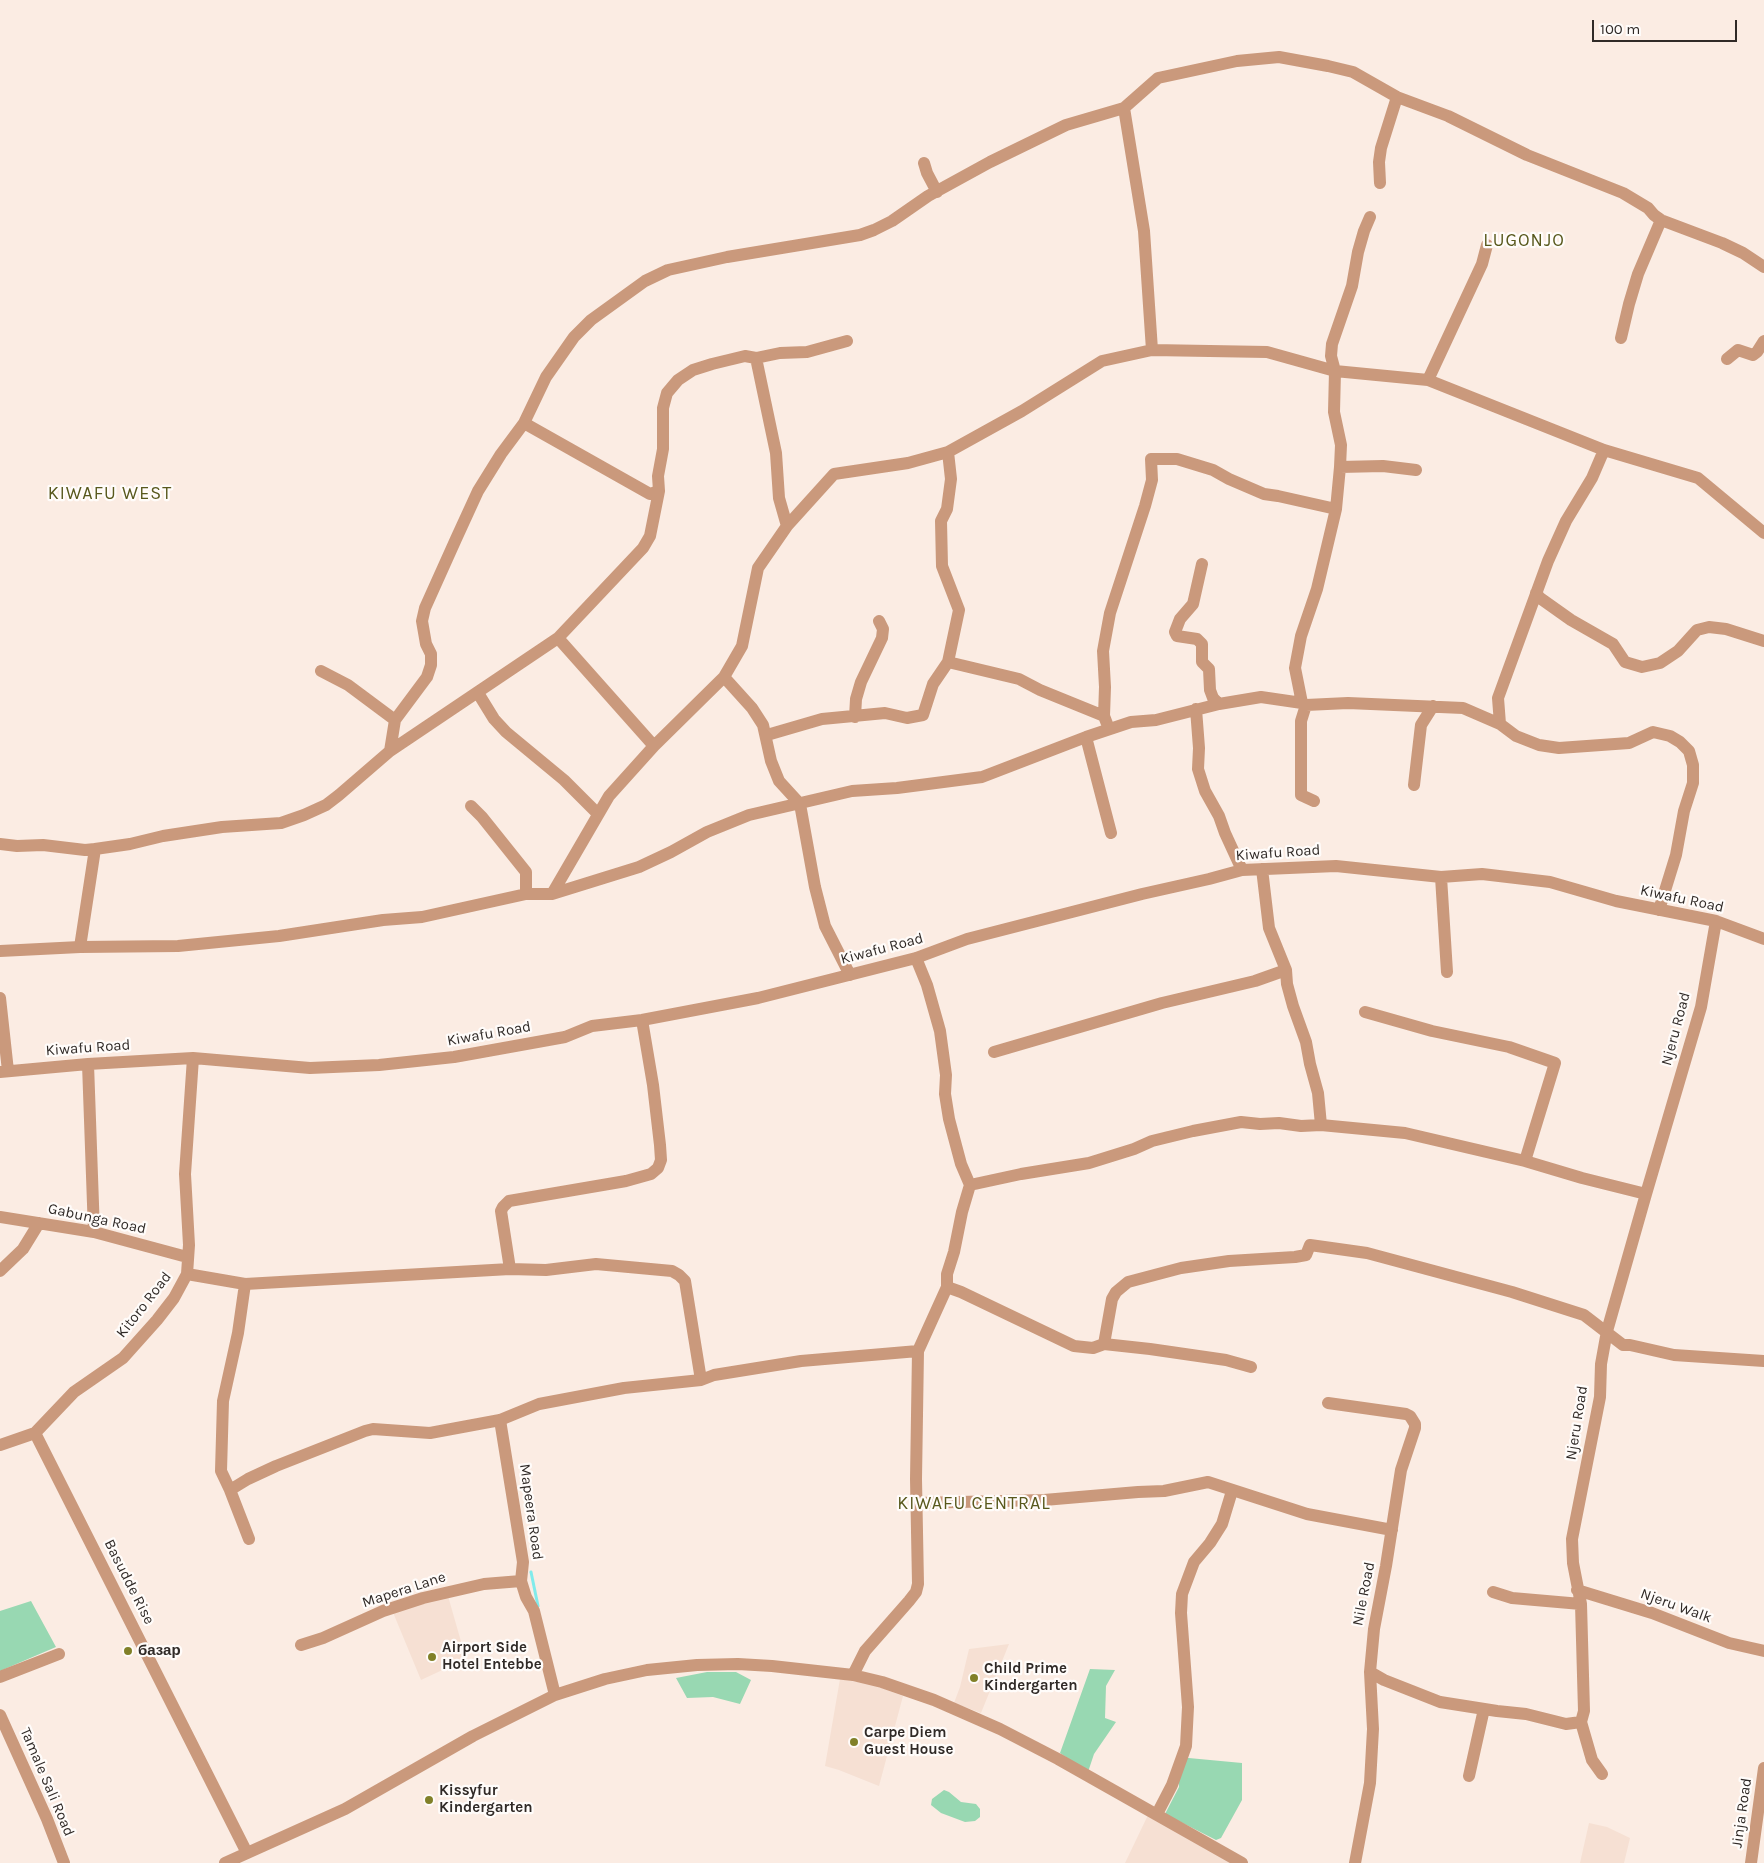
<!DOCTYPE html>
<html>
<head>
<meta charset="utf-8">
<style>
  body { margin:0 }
  #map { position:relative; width:1764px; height:1863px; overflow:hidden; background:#fbece3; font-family:Karla,sans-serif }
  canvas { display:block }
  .scale { position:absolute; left:1592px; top:20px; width:145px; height:22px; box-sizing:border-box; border:2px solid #302a27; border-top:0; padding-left:6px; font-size:15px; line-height:18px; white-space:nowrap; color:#302a27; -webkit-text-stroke:4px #fffcfa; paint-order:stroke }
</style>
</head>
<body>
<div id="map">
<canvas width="1764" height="1863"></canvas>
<div class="scale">100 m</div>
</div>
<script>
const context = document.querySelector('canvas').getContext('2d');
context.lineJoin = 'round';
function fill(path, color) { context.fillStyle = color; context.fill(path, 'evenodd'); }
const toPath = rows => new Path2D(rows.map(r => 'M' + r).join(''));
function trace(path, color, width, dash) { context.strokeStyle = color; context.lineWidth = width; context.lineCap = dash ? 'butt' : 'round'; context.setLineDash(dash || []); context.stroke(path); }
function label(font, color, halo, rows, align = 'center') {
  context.font = font + ' Karla,sans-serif'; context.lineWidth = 4.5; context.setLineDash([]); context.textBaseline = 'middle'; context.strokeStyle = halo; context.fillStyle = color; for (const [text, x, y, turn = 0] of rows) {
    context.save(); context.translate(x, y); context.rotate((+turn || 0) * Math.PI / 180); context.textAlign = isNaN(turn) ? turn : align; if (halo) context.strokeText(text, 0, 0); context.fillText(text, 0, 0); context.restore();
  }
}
fill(toPath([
  [448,1596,466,1659,421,1680,392,1610],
  [1009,1644,981,1713,954,1703,960,1687,969,1649],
  [840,1679,874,1685,903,1696,879,1786,839,1770,825,1766],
  [1148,1815,1233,1863,1125,1863],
  [1589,1823,1607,1827,1630,1838,1624,1863,1580,1863]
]), '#f6e0d3');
fill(toPath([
  [31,1601,56,1647,0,1671,0,1611],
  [1090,1669,1115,1670,1106,1686,1105,1718,1116,1722,1094,1754,1088,1772,1060,1753],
  [707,1672,736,1672,751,1680,740,1704,713,1697,687,1698,676,1678],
  [1178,1757,1242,1763,1242,1800,1221,1838,1216,1840,1165,1814,1179,1787],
  [944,1790,949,1792,961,1802,976,1804,980,1809,980,1817,975,1821,965,1822,941,1813,931,1805,932,1799]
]), '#98d8b2');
trace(toPath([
  [531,1572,538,1606]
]), '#81ebeb', 3);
trace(toPath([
  [1124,108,1144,231,1152,350],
  [924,163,927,173,937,192],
  [1380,183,1379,162,1381,148,1397,97],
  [1621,338,1629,304,1638,274,1661,220],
  [1727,359,1738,350,1753,355,1757,352,1764,341],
  [1428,380,1482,264,1487,245],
  [524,423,650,494,659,491],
  [948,452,951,479,947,509,941,521,942,566,959,610,948,662,1019,679,1040,690,1104,716],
  [1340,467,1383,466,1416,470],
  [787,526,834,474,908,463,948,452,1022,411,1102,361,1152,350,1267,352,1335,371,1428,380,1604,450,1698,478,1764,533],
  [1202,564,1193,604,1180,619,1175,632,1177,636,1197,639,1202,644,1202,662,1209,669,1210,690,1213,698,1219,704],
  [1536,593,1540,598,1571,620,1613,644,1625,662,1642,667,1660,663,1678,651,1697,630,1709,627,1726,629,1764,641],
  [558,638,654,746],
  [321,671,348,685,395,720],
  [724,677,752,708,763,725,771,761,779,781,800,804,815,887,825,926,850,975],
  [478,693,494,719,506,732,564,780,598,814],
  [1302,703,1295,668,1301,636,1317,589,1336,509,1340,467,1341,445,1334,412,1335,371,1331,356,1332,344,1352,286,1358,252,1364,231,1370,217],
  [1306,705,1301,721,1301,795,1314,801],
  [1196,709,1199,748,1198,769,1205,791,1219,816,1225,833,1242,870],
  [855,717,856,699,861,682,882,638,883,629,879,621],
  [1500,724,1498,698,1548,561,1566,521,1592,478,1604,450],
  [1109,729,1104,716,1105,687,1103,651,1110,613,1145,506,1152,480,1151,459,1177,459,1213,470,1229,479,1264,494,1278,496,1336,509],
  [767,735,822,719,885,713,907,718,923,715,933,684,948,662],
  [1086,737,1111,833],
  [390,751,395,720,427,677,431,665,431,654,426,644,422,621,425,608,456,539,478,491,501,454,524,423,546,377,574,337,591,320,645,281,668,270,727,257,860,235,874,230,892,221,928,196,990,162,1066,125,1124,108,1158,78,1237,61,1279,57,1328,66,1353,72,1397,97,1448,116,1527,155,1623,193,1648,208,1654,215,1661,220,1722,243,1743,253,1764,267],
  [1414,785,1421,725,1433,706],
  [471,806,482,817,526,872,526,894],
  [0,844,17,846,43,845,85,850,95,849],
  [1262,869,1269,928,1286,970,1287,984,1293,1006,1306,1042,1310,1064,1318,1093,1321,1125],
  [1441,877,1447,972],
  [552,894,609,796,654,746,724,677,742,646,758,568,787,526,779,498,776,453,756,358],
  [80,947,95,849,130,844,163,836,222,827,281,823,304,815,326,805,339,795,390,751,558,638,643,548,650,536,659,491,658,476,663,449,663,408,667,393,678,380,693,370,712,364,745,356,756,358,780,353,807,352,847,341],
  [0,951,80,947,178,946,279,936,383,920,422,917,526,894,552,894,639,867,671,852,707,832,749,815,852,791,897,788,982,777,1086,737,1131,722,1156,720,1219,704,1261,697,1302,703,1306,705,1348,703,1463,708,1500,724,1516,736,1539,745,1559,748,1629,743,1653,732,1670,736,1680,742,1689,751,1693,765,1693,783,1684,811,1676,855,1659,910],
  [0,998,8,1071],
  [1365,1012,1432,1031,1509,1047,1555,1063,1525,1161],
  [994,1052,1162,1003,1255,981,1286,970],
  [88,1064,94,1232],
  [0,1072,88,1064,193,1058,310,1068,379,1065,454,1057,565,1037,592,1026,642,1020,758,998,916,958,967,939,1142,894,1209,879,1242,870,1336,866,1441,877,1482,874,1550,882,1616,901,1716,921,1764,939],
  [970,1185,1021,1174,1089,1163,1134,1149,1152,1141,1193,1131,1241,1122,1260,1124,1279,1123,1301,1126,1321,1125,1405,1133,1525,1161,1582,1178,1646,1194],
  [0,1217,94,1232,187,1257],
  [510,1269,501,1211,503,1207,509,1201,626,1181,651,1174,658,1168,661,1160,660,1145,653,1085,642,1020],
  [0,1271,23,1249,39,1223],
  [187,1274,245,1284,510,1269,546,1270,596,1264,672,1271,679,1275,685,1281,701,1380],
  [245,1284,238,1333,223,1401,221,1471,230,1490,249,1539],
  [947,1287,961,1292,1074,1346,1093,1348,1104,1344,1150,1349,1226,1360,1251,1367],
  [1104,1344,1112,1299,1116,1292,1128,1282,1181,1268,1229,1261,1295,1257,1306,1255,1310,1245,1367,1253,1512,1292,1584,1315,1623,1345,1630,1345,1674,1355,1764,1361],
  [1328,1403,1406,1414,1410,1416,1415,1424,1415,1428,1401,1470,1386,1566,1374,1629,1370,1672,1373,1729,1370,1783,1355,1863],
  [500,1420,523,1562,521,1581,526,1597,534,1611,555,1695],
  [35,1433,247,1853],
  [0,1445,35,1433,74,1392,123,1358,157,1320,174,1298,187,1274,189,1245,185,1174,193,1058],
  [230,1490,248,1479,276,1466,365,1431,373,1429,430,1433,500,1420,539,1404,624,1388,701,1380,714,1375,801,1361,918,1351],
  [917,1503,1044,1500,1138,1492,1164,1491,1208,1482,1307,1514,1392,1530],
  [1577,1590,1652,1613,1729,1643,1764,1651],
  [1493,1592,1512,1598,1581,1604],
  [301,1645,323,1638,383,1611,423,1598,484,1584,521,1581],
  [1370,1672,1384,1680,1440,1702,1497,1711,1526,1714,1566,1724,1581,1722,1584,1711,1581,1604,1573,1563,1572,1539,1600,1397,1601,1364,1607,1331,1646,1194,1701,1007,1716,921],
  [853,1675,865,1651,909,1601,916,1592,918,1584,916,1479,918,1351,947,1287,947,1274,954,1252,962,1212,970,1185,961,1164,949,1119,945,1094,946,1075,940,1031,927,985,916,958],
  [0,1677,59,1654],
  [0,1715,47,1819,64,1863],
  [1581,1722,1592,1760,1602,1774],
  [1469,1776,1484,1709],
  [1157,1814,1172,1785,1186,1746,1188,1707,1181,1613,1182,1594,1194,1562,1210,1543,1222,1524,1232,1491],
  [225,1863,345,1809,473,1736,555,1695,605,1679,647,1670,697,1665,738,1664,772,1666,853,1675,882,1682,934,1700,1000,1729,1058,1759,1242,1863],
  [1751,1863,1764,1768]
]), '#ca997c', 12);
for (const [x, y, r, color] of [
  [128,1651,5,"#818028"],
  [432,1657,5,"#818028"],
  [974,1678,5,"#818028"],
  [854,1742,5,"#818028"],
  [429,1800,5,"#818028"]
]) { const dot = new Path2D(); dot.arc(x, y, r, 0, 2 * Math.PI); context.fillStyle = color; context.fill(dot); trace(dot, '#fffcfa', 2); }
label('15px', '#302a27', '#fffcfa', [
  ["Kiwafu Road",1278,853,-4],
  ["Kiwafu Road",1682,899,12],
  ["Kiwafu Road",882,949,-15],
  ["Njeru Road",1676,1029,-75],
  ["Kiwafu Road",489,1034,-10],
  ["Kiwafu Road",88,1048,-4],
  ["Gabunga Road",97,1219,12],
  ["Kitoro Road",144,1305,-52],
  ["Njeru Road",1577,1423,-81],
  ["Mapeera Road",531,1512,82],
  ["Basudde Rise",129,1582,63],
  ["Mapera Lane",404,1590,-18],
  ["Nile Road",1364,1594,-79],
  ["Njeru Walk",1676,1606,20],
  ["Tamale Sali Road",47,1782,67],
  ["Jinja Road",1742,1813,-82]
]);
label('bold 15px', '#302a27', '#fffcfa', [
  ["Airport Side",442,1648],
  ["Hotel Entebbe",442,1665],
  ["базар",138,1651],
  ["Child Prime",984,1669],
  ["Kindergarten",984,1686],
  ["Carpe Diem",864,1733],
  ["Guest House",864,1750],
  ["Kissyfur",439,1791],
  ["Kindergarten",439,1808]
], 'left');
context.letterSpacing = '1px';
label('18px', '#58581c', '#fffcfa', [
  ["LUGONJO",1524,241],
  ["KIWAFU WEST",110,494],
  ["KIWAFU CENTRAL",974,1504]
]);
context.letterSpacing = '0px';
</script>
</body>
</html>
